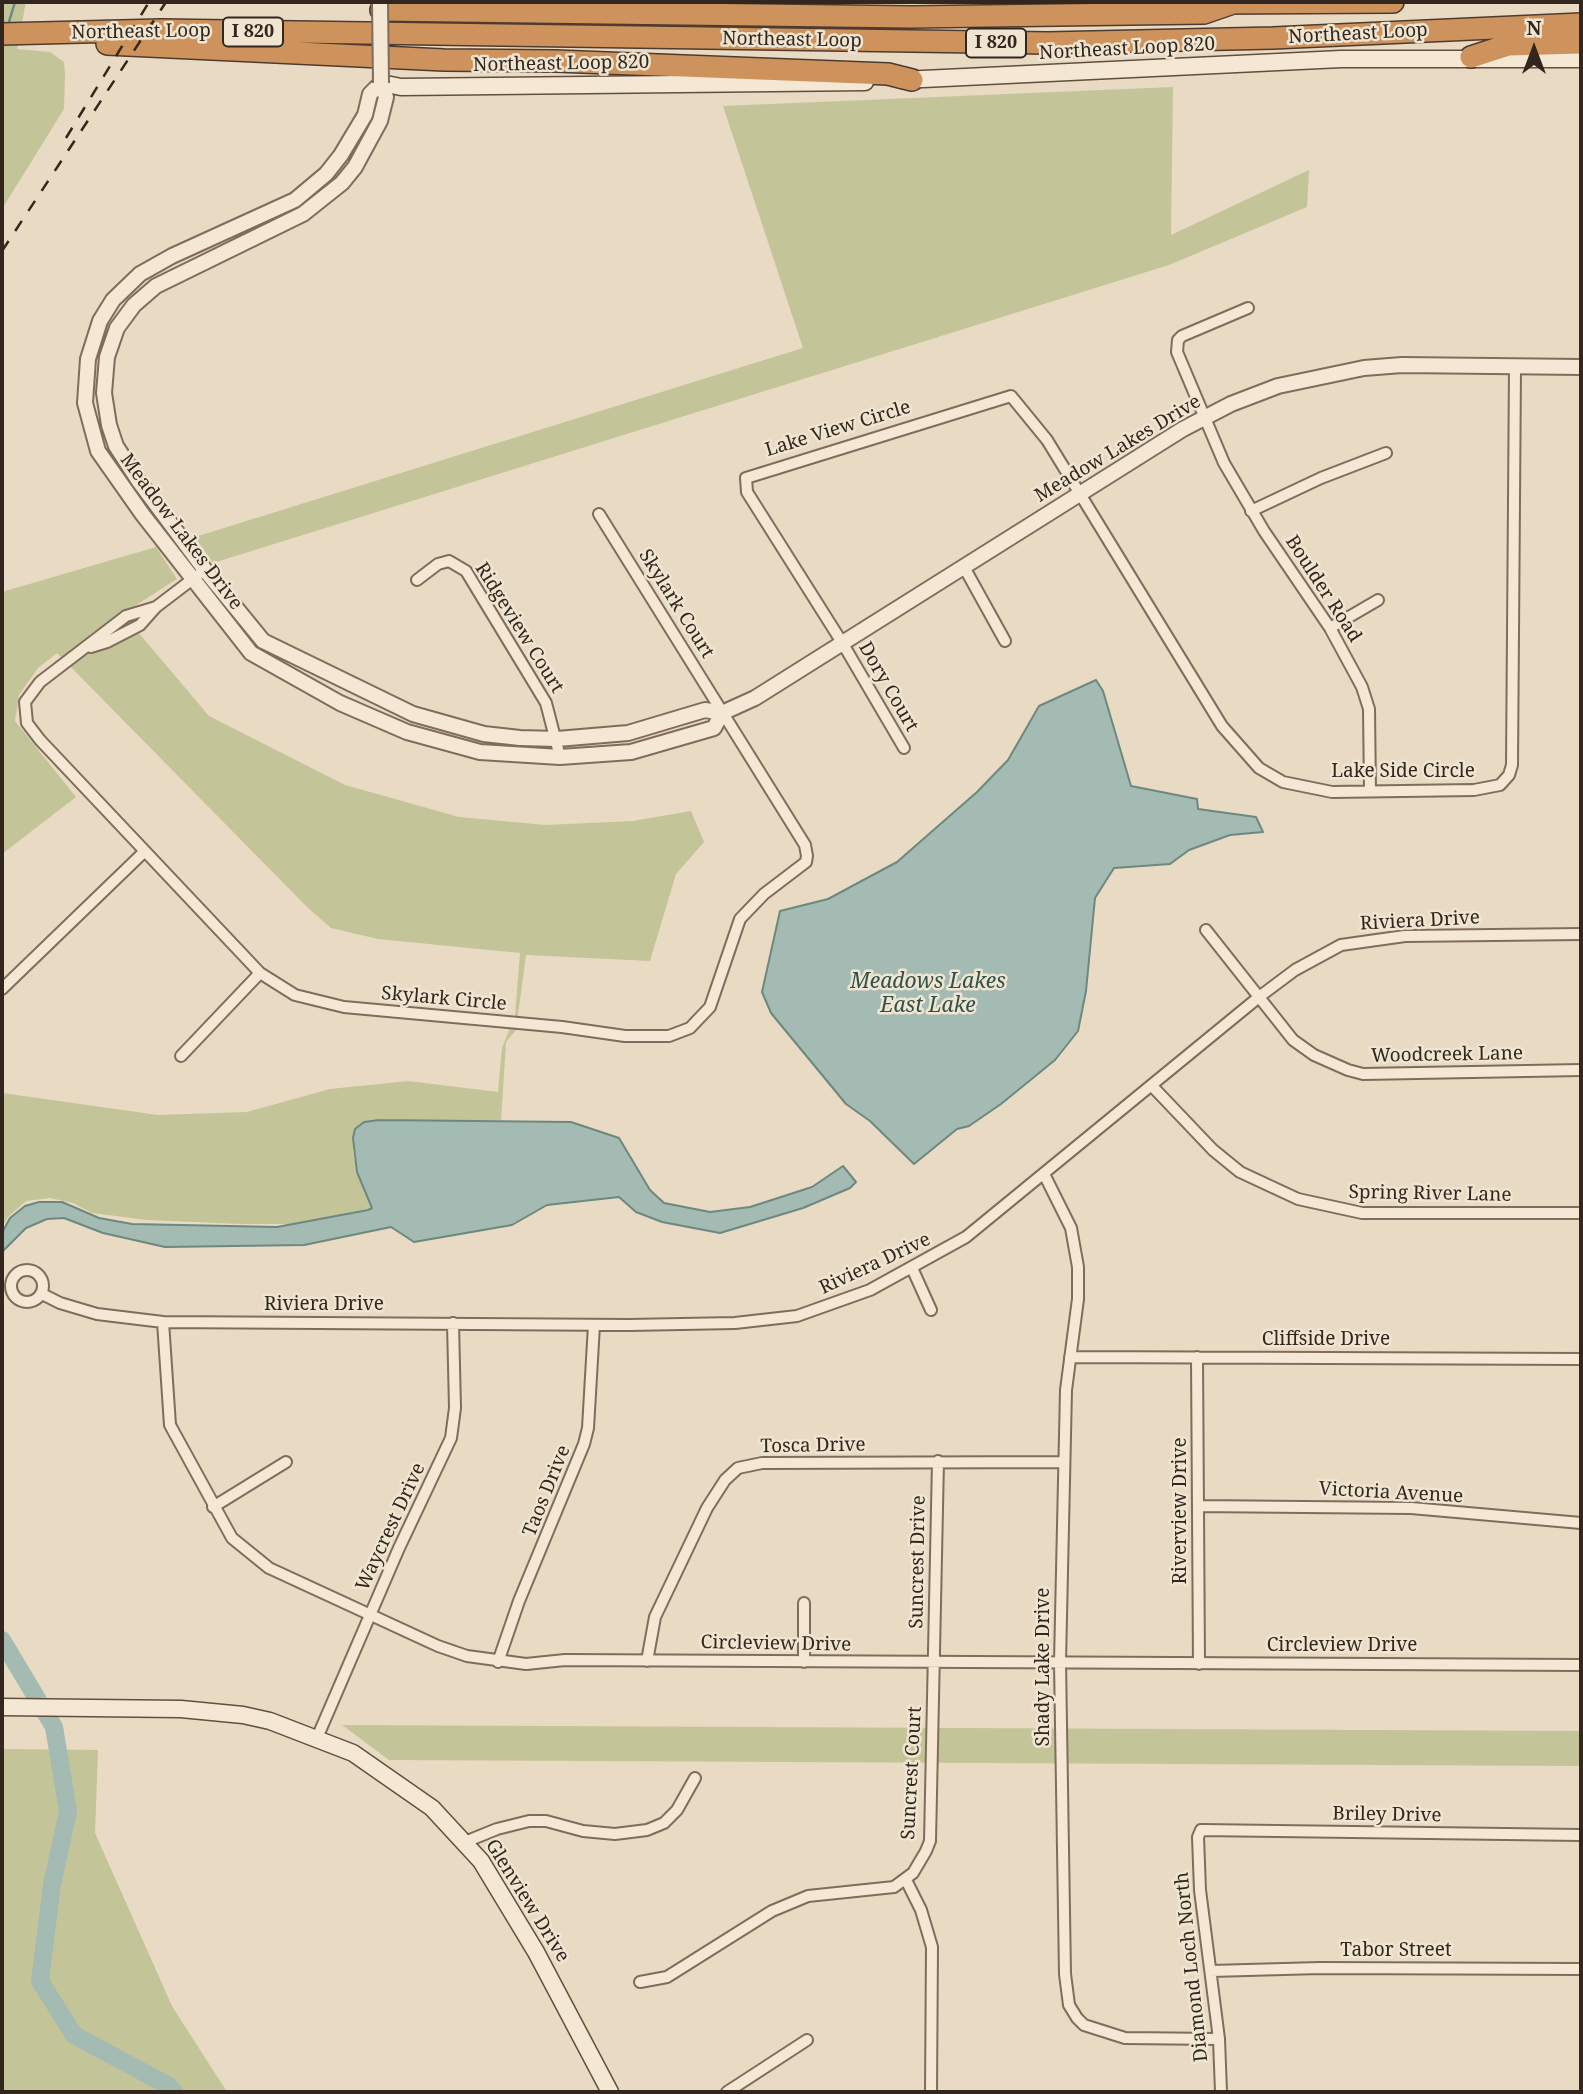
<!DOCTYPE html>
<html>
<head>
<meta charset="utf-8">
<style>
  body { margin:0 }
  #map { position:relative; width:1583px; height:2094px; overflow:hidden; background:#e8dac3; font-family:"Noto Serif",serif }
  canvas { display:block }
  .frame { position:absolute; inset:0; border:4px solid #32261e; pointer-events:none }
  .north { position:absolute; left:1499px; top:14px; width:70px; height:70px; -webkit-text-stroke:5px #f0e5d1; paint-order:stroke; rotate:0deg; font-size:19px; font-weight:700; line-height:28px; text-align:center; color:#32261e }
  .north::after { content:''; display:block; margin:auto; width:24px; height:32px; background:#32261e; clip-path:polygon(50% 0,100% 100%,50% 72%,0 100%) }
</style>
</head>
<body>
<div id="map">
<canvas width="1583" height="2094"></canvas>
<div class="frame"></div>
<div class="north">N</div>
</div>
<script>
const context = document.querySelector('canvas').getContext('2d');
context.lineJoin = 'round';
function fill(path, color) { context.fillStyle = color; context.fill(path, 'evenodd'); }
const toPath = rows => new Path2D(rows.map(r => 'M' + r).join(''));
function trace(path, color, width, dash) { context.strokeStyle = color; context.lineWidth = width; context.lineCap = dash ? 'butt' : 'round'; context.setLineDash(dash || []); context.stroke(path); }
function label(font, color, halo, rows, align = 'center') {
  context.font = font + ' "Noto Serif",serif'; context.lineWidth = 5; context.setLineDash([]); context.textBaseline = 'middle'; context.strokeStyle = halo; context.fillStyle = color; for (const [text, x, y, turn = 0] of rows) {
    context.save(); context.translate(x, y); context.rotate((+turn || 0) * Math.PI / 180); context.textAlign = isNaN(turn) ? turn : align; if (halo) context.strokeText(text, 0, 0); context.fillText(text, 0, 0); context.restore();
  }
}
fill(toPath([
  [2,2,26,2,17,49,50,52,64,62,65,74,64,109,2,209],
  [1173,87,1171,235,1309,170,1307,207,1169,265,213,563,195,537,803,348,723,106],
  [156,547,177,579,89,635,101,649,138,632,209,716,345,785,459,817,545,825,633,821,691,811,704,842,676,874,650,961,526,955,516,1030,506,1042,501,1120,379,1120,353,1151,357,1172,372,1208,298,1224,241,1224,147,1220,92,1213,73,1203,50,1198,26,1201,8,1217,2,1227,2,1093,158,1115,247,1112,330,1089,408,1081,498,1092,502,1048,515,1015,520,953,378,939,331,928,307,907,57,653,38,668,19,695,15,721,76,797,2,854,2,592],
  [342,1725,1581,1731,1581,1766,389,1760],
  [2,1749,98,1750,95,1833,172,2006,227,2092,2,2092]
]), '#c3c598');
const water = toPath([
  [1096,680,1103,691,1131,786,1197,799,1198,809,1256,817,1263,832,1230,835,1189,850,1170,864,1114,868,1095,898,1086,991,1078,1031,1055,1060,1001,1104,969,1126,957,1129,914,1164,870,1121,846,1104,771,1013,762,992,780,911,828,899,897,862,977,792,1008,760,1039,706,1096,680],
  [379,1120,571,1122,619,1138,650,1190,664,1203,710,1212,750,1207,812,1187,843,1166,856,1182,850,1188,803,1208,720,1233,662,1222,636,1212,619,1197,547,1205,512,1225,414,1242,391,1227,304,1245,165,1247,103,1233,64,1218,47,1219,26,1228,2,1252,2,1233,10,1218,25,1206,39,1202,62,1202,99,1218,132,1224,277,1227,368,1210,372,1208,357,1172,353,1138,355,1129,364,1122,379,1120]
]);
fill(water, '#a4bbb3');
trace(water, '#6d887f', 2);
trace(toPath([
  [8,25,15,2]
]), '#6d887f', 2.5);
trace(toPath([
  [2,1640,54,1727,68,1811,52,1885,40,1981,74,2035,169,2086,174,2092]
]), '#a4bbb3', 18);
const minor = toPath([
  [1248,308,1182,336,1178,340,1177,352,1224,463,1264,531,1330,628,1362,687,1369,709,1370,791],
  [1251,511,1321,478,1386,453],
  [964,567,1005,641],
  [417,580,438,564,449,561,466,571,546,703,560,757],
  [156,607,126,616,40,682,25,702,27,723,40,740,260,973,295,995,344,1007,562,1027,625,1036,669,1036,690,1028,710,1007,740,919,764,894,806,862,807,856,805,845,599,514],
  [1330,628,1378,600],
  [91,647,107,642,140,625,156,607,198,575],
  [904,748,843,644,747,492,746,478,1011,396,1047,440,1222,726,1259,768,1283,782,1332,792,1474,790,1500,785,1509,775,1512,765,1515,368],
  [1206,930,1293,1040,1314,1055,1348,1070,1363,1074,1581,1070],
  [2,989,145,851],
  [181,1056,260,973],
  [1153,1087,1213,1150,1240,1172,1298,1199,1362,1213,1581,1213],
  [1044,1174,1071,1228,1078,1267,1078,1299,1066,1390,1060,1662,1065,1974,1069,2005,1077,2018,1084,2025,1125,2038,1219,2039],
  [912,1268,931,1310],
  '11 1286a16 16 0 1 1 32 0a16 16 0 1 1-32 0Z',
  [42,1294,60,1303,97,1314,163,1322,629,1325,735,1323,797,1316,870,1290,966,1237,1259,997,1295,970,1341,945,1405,936,1581,934],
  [163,1322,170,1425,232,1538,269,1568,438,1646,467,1656,526,1664,565,1660,1581,1665],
  [1070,1357,1581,1359],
  [1197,1357,1199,1664],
  [1198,1506,1411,1508,1581,1523],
  [213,1507,286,1462],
  [804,1603,804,1662],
  [647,1661,655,1617,707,1508,725,1480,738,1468,762,1463,1063,1462],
  [498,1662,519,1601,584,1444,588,1428,594,1325],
  [317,1738,399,1548,451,1438,455,1408,453,1323],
  [465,1842,497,1829,529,1821,546,1821,583,1831,615,1834,647,1830,664,1823,677,1810,695,1778],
  [906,1880,921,1910,932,1947,931,2092],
  [1211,1971,1320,1968,1581,1969],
  [640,1982,667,1977,772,1911,808,1896,894,1887,913,1873,926,1851,930,1841,938,1461],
  [727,2092,807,2040],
  [1221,2092,1219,2039,1200,1890,1198,1837,1201,1830,1581,1835]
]);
const tertiary = toPath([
  [722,713,714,728,631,752,560,757,480,752,407,732,340,703,251,653,143,515,98,451,85,403,88,359,100,321,113,300,140,274,172,256,295,200,326,174,341,155,365,115,370,94,381,83,386,97,380,121,355,167,342,183,303,214,156,286,134,305,117,328,107,357,104,393,109,425,116,446,138,480,205,570,263,641,413,714,484,734,520,738,557,739,628,733,705,710,722,713,755,698,1183,429,1231,404,1278,386,1364,368,1402,365,1581,367]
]);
const secondary = toPath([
  [902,80,1341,59,1581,59],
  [381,83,401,87,865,82],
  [2,1707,181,1709,243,1715,270,1721,353,1753,432,1808,481,1861,536,1952,610,2092]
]);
const motorway = toPath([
  [1220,3,1393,2],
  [381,10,912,17,1204,13,1233,3],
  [2,34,161,30,1048,43,1273,38,1581,24],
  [107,44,444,60,556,61,888,74,912,80],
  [1471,57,1508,45,1581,43]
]);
trace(minor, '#806c5c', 14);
trace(tertiary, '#806c5c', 18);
trace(secondary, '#624e3f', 19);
trace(motorway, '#4e3b30', 24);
trace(minor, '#f4e8d5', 10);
trace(tertiary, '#f4e8d5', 14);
trace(secondary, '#f4e8d5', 16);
trace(motorway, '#ce935d', 21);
trace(toPath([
  [66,138,149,2],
  [2,251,166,2]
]), '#32261e', 2.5, [12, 12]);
const tertiaryBridge = toPath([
  [380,2,381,83]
]);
trace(tertiaryBridge, '#806c5c', 18, []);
trace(tertiaryBridge, '#f4e8d5', 14);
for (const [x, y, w] of [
  [253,32,60],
  [996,43,60]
]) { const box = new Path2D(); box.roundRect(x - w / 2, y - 14.5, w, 29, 5); context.fillStyle = '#f0e5d1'; context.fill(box); trace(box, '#32261e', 2); }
label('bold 18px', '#32261e', null, [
  ["I 820",253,32],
  ["I 820",996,43]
]);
label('19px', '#32261e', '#f0e5d1', [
  ["Northeast Loop",141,32,-1],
  ["Northeast Loop",1358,34,-3],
  ["Northeast Loop",792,40,1],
  ["Northeast Loop 820",1127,49,-3],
  ["Northeast Loop 820",561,64,-1],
  ["Lake View Circle",838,429,-17],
  ["Meadow Lakes Drive",1118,449,-31],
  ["Meadow Lakes Drive",181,532,53],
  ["Boulder Road",1323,589,57],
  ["Skylark Court",676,604,58],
  ["Ridgeview Court",519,628,58],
  ["Dory Court",888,687,60],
  ["Lake Side Circle",1403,772],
  ["Riviera Drive",1420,921,-3],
  ["Skylark Circle",444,999,5],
  ["Woodcreek Lane",1447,1055,-1],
  ["Spring River Lane",1430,1194,1],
  ["Riviera Drive",875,1264,-25],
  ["Riviera Drive",324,1305],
  ["Cliffside Drive",1326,1340],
  ["Tosca Drive",813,1446,-1],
  ["Taos Drive",547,1491,-68],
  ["Victoria Avenue",1391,1493,3],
  ["Riverview Drive",1181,1511,-90],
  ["Waycrest Drive",391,1527,-65],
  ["Suncrest Drive",918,1562,-89],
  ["Circleview Drive",776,1644,1],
  ["Circleview Drive",1342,1646],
  ["Shady Lake Drive",1044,1667,-90],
  ["Suncrest Court",912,1773,-87],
  ["Briley Drive",1387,1815,1],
  ["Glenview Drive",527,1901,58],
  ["Tabor Street",1396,1951],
  ["Diamond Loch North",1192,1967,-96]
]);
label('italic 21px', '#2f504b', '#f0e5d1', [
  ["Meadows Lakes",928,982],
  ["East Lake",928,1006]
]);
</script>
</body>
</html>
